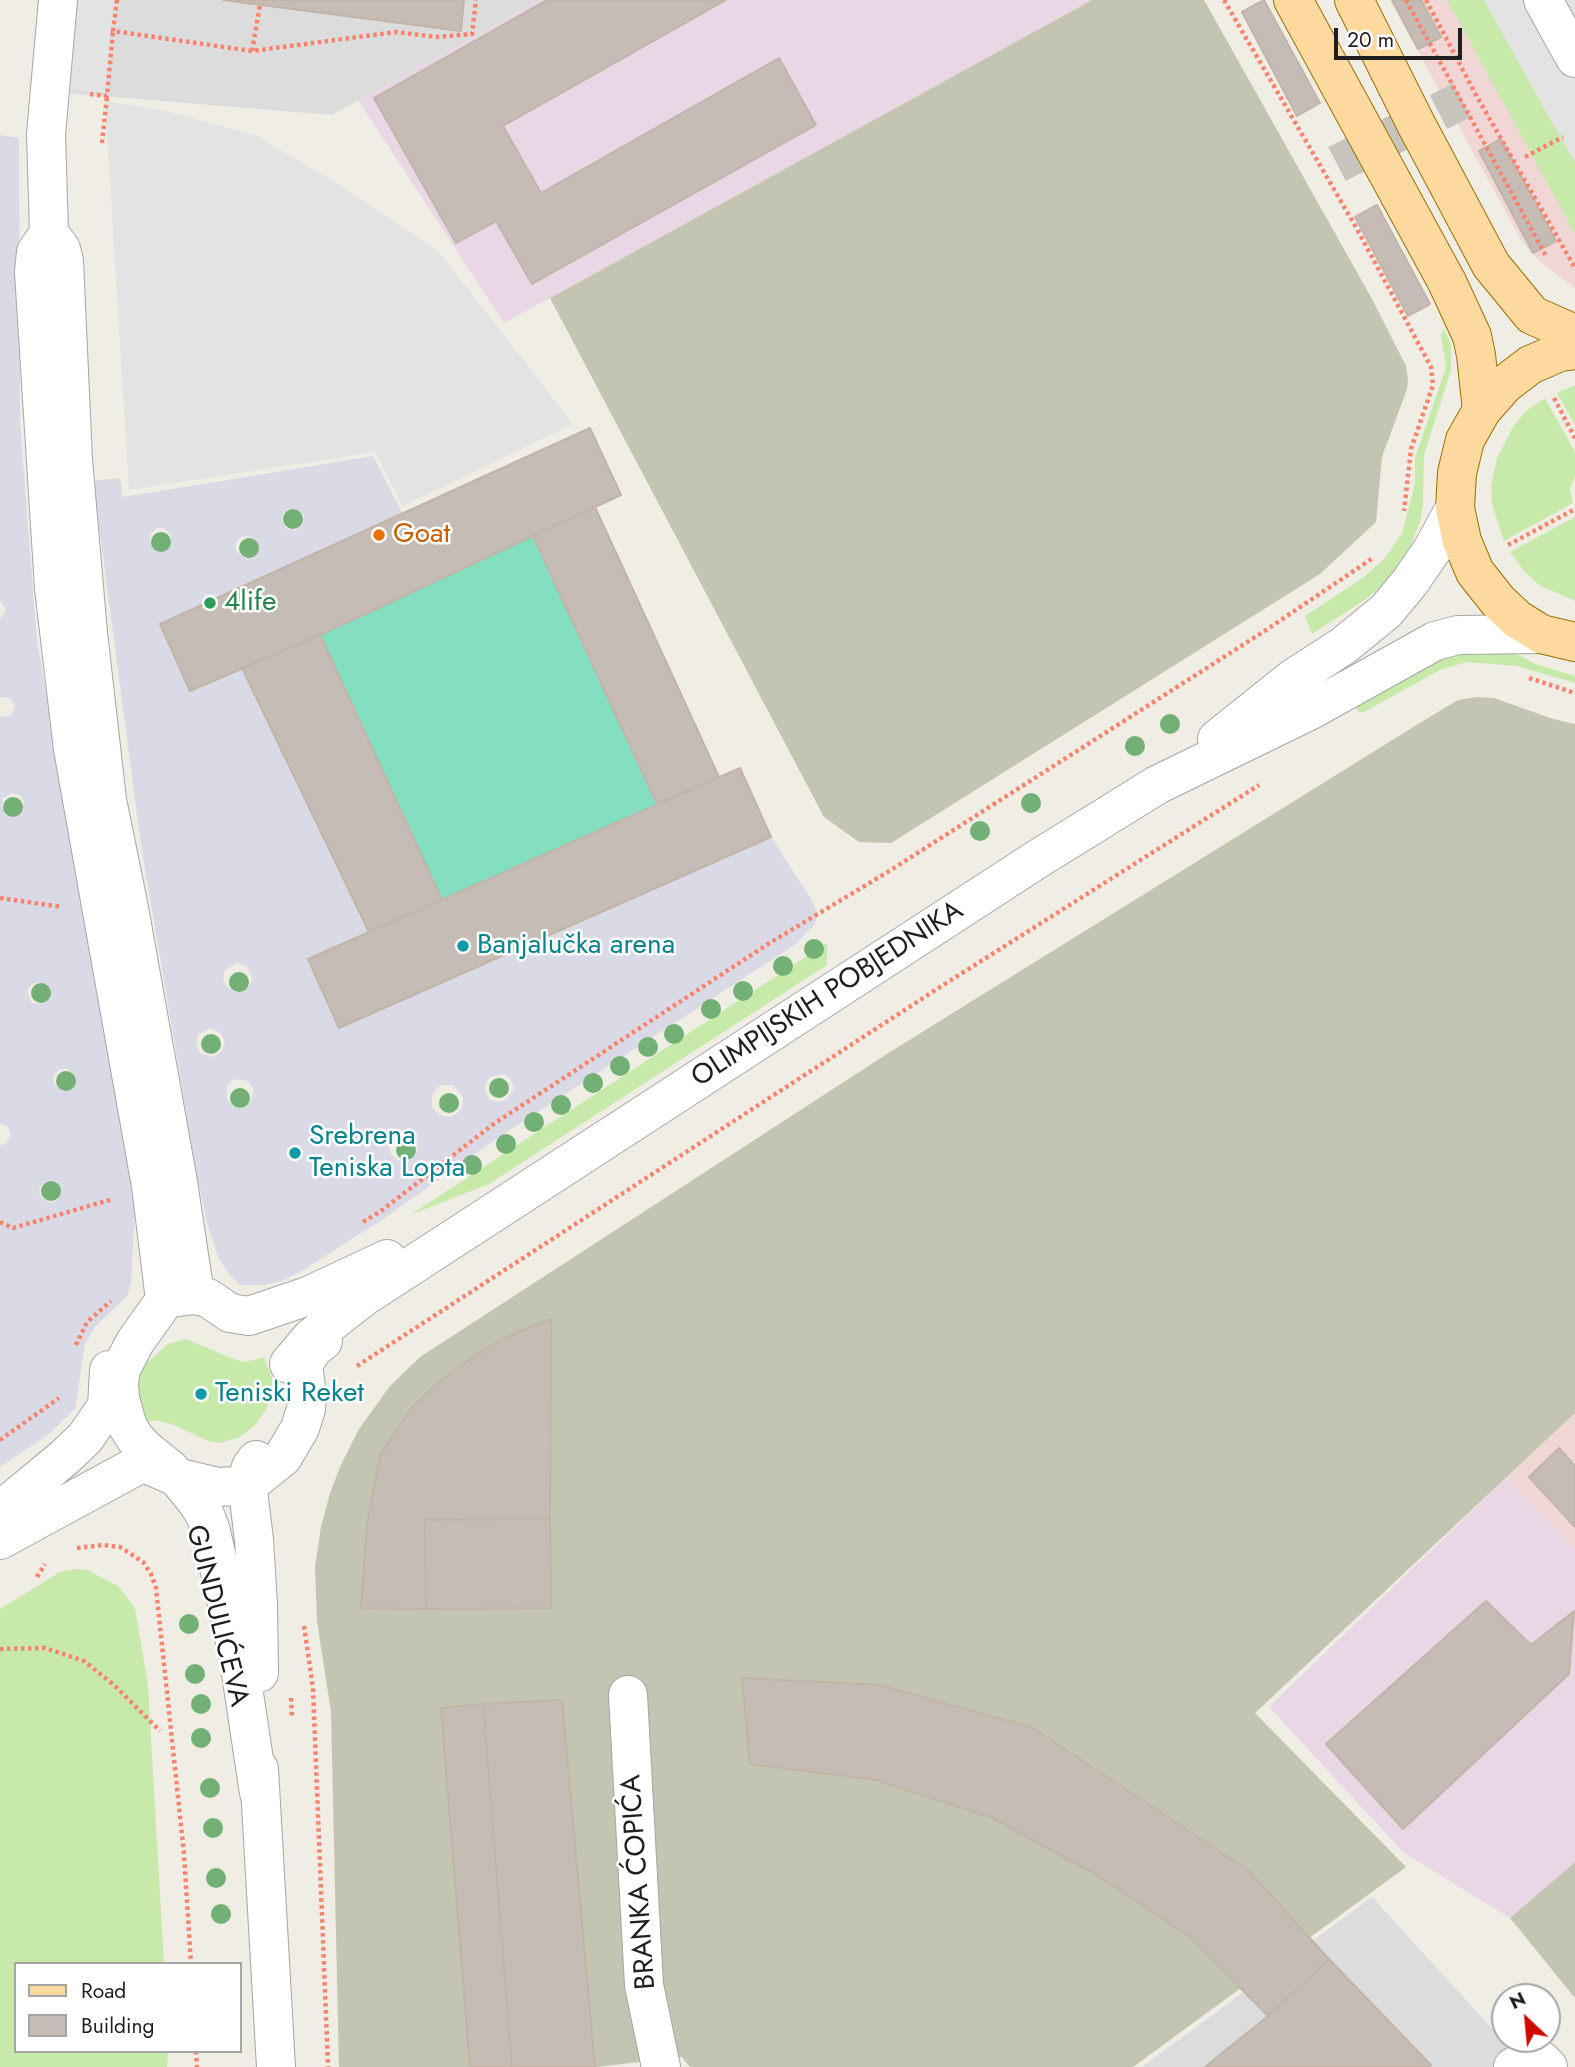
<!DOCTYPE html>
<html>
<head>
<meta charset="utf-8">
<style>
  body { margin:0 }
  #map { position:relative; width:1575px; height:2067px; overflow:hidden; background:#f0ede5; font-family:Jost,sans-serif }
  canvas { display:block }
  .legend { position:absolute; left:14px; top:1962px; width:228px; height:91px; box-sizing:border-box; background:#fff; border:2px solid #a5a5a5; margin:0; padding:9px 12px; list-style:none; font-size:21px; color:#1f1f1f }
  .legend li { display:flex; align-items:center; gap:14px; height:35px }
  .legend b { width:35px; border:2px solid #a5a5a5 }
  .north { position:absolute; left:1491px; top:1983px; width:70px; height:70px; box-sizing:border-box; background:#fff; border:2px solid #a5a5a5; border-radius:50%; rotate:334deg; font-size:19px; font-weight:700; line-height:28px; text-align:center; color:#1f1f1f }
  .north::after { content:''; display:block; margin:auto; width:24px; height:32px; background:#ce0c00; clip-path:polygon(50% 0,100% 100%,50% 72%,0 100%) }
  .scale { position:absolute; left:1334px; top:28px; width:128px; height:32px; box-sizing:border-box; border:4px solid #1f1f1f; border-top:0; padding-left:9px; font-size:21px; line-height:24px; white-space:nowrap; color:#1f1f1f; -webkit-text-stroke:5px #fff; paint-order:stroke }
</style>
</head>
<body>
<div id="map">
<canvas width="1575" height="2067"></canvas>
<ul class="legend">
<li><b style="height:9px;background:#fcd99f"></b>Road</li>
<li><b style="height:19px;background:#c5bcb5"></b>Building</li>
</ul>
<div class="north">N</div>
<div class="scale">20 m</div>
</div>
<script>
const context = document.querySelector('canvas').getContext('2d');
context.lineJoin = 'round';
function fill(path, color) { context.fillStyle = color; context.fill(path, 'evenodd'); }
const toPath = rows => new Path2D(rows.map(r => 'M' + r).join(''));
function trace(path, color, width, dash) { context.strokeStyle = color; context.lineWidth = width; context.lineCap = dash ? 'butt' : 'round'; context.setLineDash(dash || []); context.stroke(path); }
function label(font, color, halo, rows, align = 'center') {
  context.font = font + ' Jost,sans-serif'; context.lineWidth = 5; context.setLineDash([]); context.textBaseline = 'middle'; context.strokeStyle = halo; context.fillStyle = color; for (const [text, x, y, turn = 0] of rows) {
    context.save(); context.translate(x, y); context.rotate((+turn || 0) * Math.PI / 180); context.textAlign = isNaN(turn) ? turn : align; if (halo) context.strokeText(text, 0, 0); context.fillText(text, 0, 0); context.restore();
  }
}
fill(toPath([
  [65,0,541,0,332,115,52,92],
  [1372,1897,1527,2067,1142,2067]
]), '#dddcdc');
fill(toPath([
  [1390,0,1575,0,1575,288,1540,262,1521,240],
  [1575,1413,1575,1550,1506,1478]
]), '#f0d7d5');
fill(toPath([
  [541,0,1092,0,504,323,358,100],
  [1506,1478,1575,1550,1575,1862,1510,1918,1404,1853,1269,1707]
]), '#e9d7e5');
fill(toPath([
  [1092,0,1204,0,1372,299,1406,366,1408,379,1407,389,1382,457,1376,522,1320,574,891,843,859,842,824,817,550,298],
  [1477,697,1494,698,1553,719,1575,724,1575,1413,1255,1713,1406,1867,1133,2067,690,2067,682,2057,597,2067,339,2067,331,1712,317,1621,315,1567,321,1527,330,1493,340,1467,359,1429,390,1386,420,1357,890,1052,1423,721,1458,700],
  [1575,1862,1575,1998,1510,1918]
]), '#c3c4b1');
fill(toPath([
  [1447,0,1484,0,1575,162,1575,234],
  [1444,329,1451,344,1451,370,1424,455,1423,504,1420,522,1407,555,1392,577,1366,599,1312,634,1305,616,1364,577,1385,558,1402,533,1415,483,1415,458,1446,367,1441,334],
  [1575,385,1575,425,1557,393],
  [1545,398,1575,452,1575,476,1570,489,1573,503,1504,541,1492,504,1491,486,1497,458,1513,427,1526,411],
  [1575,517,1575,601,1539,585,1524,571,1510,552],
  [1507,649,1536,664,1575,676,1575,683,1516,666,1467,662,1440,670,1364,712,1359,713,1355,705,1448,651],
  [827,943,827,965,489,1184,410,1215],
  [186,1339,231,1358,245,1362,264,1357,273,1381,271,1396,266,1410,255,1425,240,1437,220,1443,208,1441,174,1425,155,1420,144,1423,136,1385,143,1366,168,1344],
  [76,1569,87,1570,118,1586,135,1608,148,1685,164,1964,16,1964,16,2051,168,2051,167,2067,0,2067,0,1609,60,1572]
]), '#c7eaab');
fill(toPath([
  [533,536,657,804,442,900,320,635]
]), '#84dfc1');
fill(toPath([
  [72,0,115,0,105,93,60,89],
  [1484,0,1575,0,1575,162,1551,121],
  [105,101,166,111,255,135,328,178,439,252,573,424,403,506,375,452,129,490]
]), '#e3e3e3');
fill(toPath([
  [0,135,19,138,20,422,37,641,135,1185,135,1210,131,1283,127,1296,95,1327,85,1344,75,1409,49,1434,0,1467,0,1145,6,1144,11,1134,8,1127,0,1123,0,717,10,716,15,707,10,698,0,697,0,619,6,610,0,600],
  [12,793,19,795,24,801,22,811,16,815,5,813,2,806,3,798],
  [38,982,48,987,50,993,45,1003,38,1004,31,1002,27,991,31,985],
  [60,1069,67,1069,73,1073,75,1080,71,1089,64,1091,55,1085,53,1077],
  [50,1180,57,1182,61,1191,57,1201,50,1203,41,1197,39,1190,43,1183],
  [373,456,402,513,160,624,190,691,242,668,369,932,308,959,339,1028,771,837,810,897,818,914,815,924,796,944,493,1141,385,1218,303,1270,282,1281,263,1285,240,1285,228,1273,218,1257,207,1223,195,1165,141,845,93,481,120,478,123,497],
  [289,509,296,509,304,515,303,523,296,530,286,528,282,521,283,514],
  [157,528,164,528,171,535,171,542,164,549,153,547,150,540,151,533],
  [246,536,253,538,258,547,253,556,246,558,237,552,235,545,239,538],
  [237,963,246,966,252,978,251,983,245,990,236,992,227,987,223,979,225,970],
  [210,1028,222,1034,225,1043,221,1052,213,1057,200,1053,196,1044,198,1035],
  [504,1074,511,1080,514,1089,506,1100,498,1102,489,1099,485,1090,485,1085,490,1077],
  [235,1079,248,1081,254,1089,251,1102,242,1107,234,1106,227,1099,227,1085],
  [443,1085,453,1085,463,1097,462,1108,455,1115,450,1117,439,1115,432,1107,432,1096,438,1087],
  [399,1134,407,1134,417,1144,417,1153,407,1162,397,1160,391,1154,389,1144,394,1136]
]), '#dadae6');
const building = toPath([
  [223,0,464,0,461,31,223,0],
  [547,0,726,0,503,126,541,193,779,58,816,125,532,284,496,221,456,243,374,98,547,0],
  [1264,0,1320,103,1297,116,1242,12,1264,0],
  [1392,0,1421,0,1441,37,1418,49,1392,0],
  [1501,139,1556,241,1533,253,1479,151,1501,139],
  [1377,205,1430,304,1408,316,1355,217,1377,205],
  [590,428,621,495,320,635,190,691,160,624,590,428],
  [595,507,719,777,657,804,533,536,595,507],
  [320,635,442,900,369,932,242,668,320,635],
  [740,768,771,837,339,1028,308,959,740,768],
  [551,1319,550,1519,425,1520,426,1609,361,1608,367,1525,380,1455,414,1405,440,1381,476,1355,506,1337,551,1319],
  [1559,1448,1575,1466,1575,1527,1529,1477,1559,1448],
  [550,1519,551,1608,426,1609,425,1520,550,1519],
  [1486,1601,1531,1645,1574,1611,1569,1674,1403,1829,1326,1744,1486,1601],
  [742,1678,880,1685,1033,1728,1249,1871,1329,1959,1268,2016,1190,1937,1095,1874,990,1817,877,1780,750,1764,742,1678],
  [562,1700,595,2067,512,2067,483,1704,562,1700],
  [483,1704,512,2067,470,2067,441,1708,483,1704],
  [1329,1959,1431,2065,1428,2067,1205,2067,1268,2016,1329,1959]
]);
fill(building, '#c5bcb5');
trace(building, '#c2b4a8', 2);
trace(toPath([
  [1337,164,1462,100]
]), '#c6c4bd', 38, [38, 19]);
const minor = toPath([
  [58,0,46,134,49,233,36,252,34,272,54,588,73,749,151,1186,165,1300,135,1342,121,1369,119,1382,120,1399,128,1427,135,1438,144,1448,170,1469,197,1502,205,1515,211,1531,238,1654,259,1793],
  [1543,0,1575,58],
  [49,233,61,249,64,261,73,460,88,633,107,800,129,908,178,1182,195,1295],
  [1217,739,1292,679,1343,646,1386,611,1410,582,1432,550,1455,508],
  [170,1298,195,1295,208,1298,230,1313,249,1316,308,1296,387,1259],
  [289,1364,311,1338,365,1296,1036,860,1157,785,1311,710,1435,641,1458,635,1541,634],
  [256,1460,251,1467,247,1482,254,1540,258,1604,259,1673],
  [0,1511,65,1457,85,1438,107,1406,109,1370],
  [0,1540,138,1465,147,1464,176,1477,217,1487,236,1486,257,1478,283,1457,300,1428,306,1409,307,1395,303,1364,314,1348,323,1341],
  [628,1695,644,1985,661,2067],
  [259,1769,276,2067],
  [1513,2067,1525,2061,1541,2060,1548,2067]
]);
const major = toPath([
  [1293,0,1447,282,1472,336,1476,355,1482,410],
  [1354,0,1416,124,1491,265,1532,315,1575,334],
  [1575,350,1560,352,1530,365,1504,385,1482,410,1465,440,1457,473,1455,508,1462,541,1475,572,1498,601,1517,619,1541,634,1575,642]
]);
trace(minor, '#a6a6a6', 40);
trace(major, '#9a7000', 40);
trace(toPath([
  [117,0,113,31,252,51,396,32,437,37,472,34,476,0],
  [1224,0,1357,229,1431,367,1433,385,1411,449,1404,511],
  [1406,0,1546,256],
  [1426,0,1476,95,1575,268],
  [252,51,260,5],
  [90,94,107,96,113,31],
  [102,143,107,96],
  [1525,157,1563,137],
  [1554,398,1575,438],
  [1508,545,1575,509],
  [1529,678,1575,693],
  [0,898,62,907],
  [0,1222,13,1228,113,1199],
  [363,1222,381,1211,495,1123,768,944,891,870,1263,632,1373,558],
  [76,1345,87,1322,111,1301],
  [357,1366,937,989,1259,785],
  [0,1440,59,1398],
  [77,1548,103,1545,120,1547,143,1562,151,1574,156,1588,184,1854,191,1964],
  [37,1577,45,1564],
  [304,1626,313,1688,328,2067],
  [0,1649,45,1648,84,1661,114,1685,160,1731],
  [291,1698,292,1718],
  [196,2051,197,2067]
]), '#fa836d', 4.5, [3.5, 3.5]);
trace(minor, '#fff', 38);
trace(major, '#fcd99f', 38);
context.fillStyle = '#73b076';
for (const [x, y] of [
  [293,519],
  [161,542],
  [249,548],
  [1170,724],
  [1135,746],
  [1031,803],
  [13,807],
  [980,831],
  [814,949],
  [783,966],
  [239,982],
  [743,991],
  [41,993],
  [711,1009],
  [674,1034],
  [211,1044],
  [648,1047],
  [620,1066],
  [66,1081],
  [593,1083],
  [499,1088],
  [240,1098],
  [449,1103],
  [561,1105],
  [534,1122],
  [506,1144],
  [406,1150],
  [472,1165],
  [51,1191],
  [189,1624],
  [195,1674],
  [201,1704],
  [201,1738],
  [210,1788],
  [213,1828],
  [216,1878],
  [221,1914]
]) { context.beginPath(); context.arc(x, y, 10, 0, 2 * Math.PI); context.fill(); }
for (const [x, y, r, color] of [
  [379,535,7,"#e8710a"],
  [210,603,7,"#2e9e5b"],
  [463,946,7,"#0f9aa8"],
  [295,1153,7,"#0f9aa8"],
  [201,1394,7,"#0f9aa8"]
]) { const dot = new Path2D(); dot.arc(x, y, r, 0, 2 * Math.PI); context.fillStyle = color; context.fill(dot); trace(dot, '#fff', 2.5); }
label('28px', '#c56008', '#fff', [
  ["Goat",393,535]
], 'left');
label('28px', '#27864d', '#fff', [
  ["4life",224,603]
], 'left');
label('28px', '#0d838f', '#fff', [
  ["Banjalučka arena",477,946],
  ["Srebrena",309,1137],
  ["Teniska Lopta",309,1169],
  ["Teniski Reket",215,1394]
], 'left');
label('28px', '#1f1f1f', '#fff', [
  ["OLIMPIJSKIH POBJEDNIKA",828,995,-33],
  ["GUNDULIĆEVA",216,1616,76],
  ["BRANKA ĆOPIĆA",640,1882,-94]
]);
</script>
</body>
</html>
